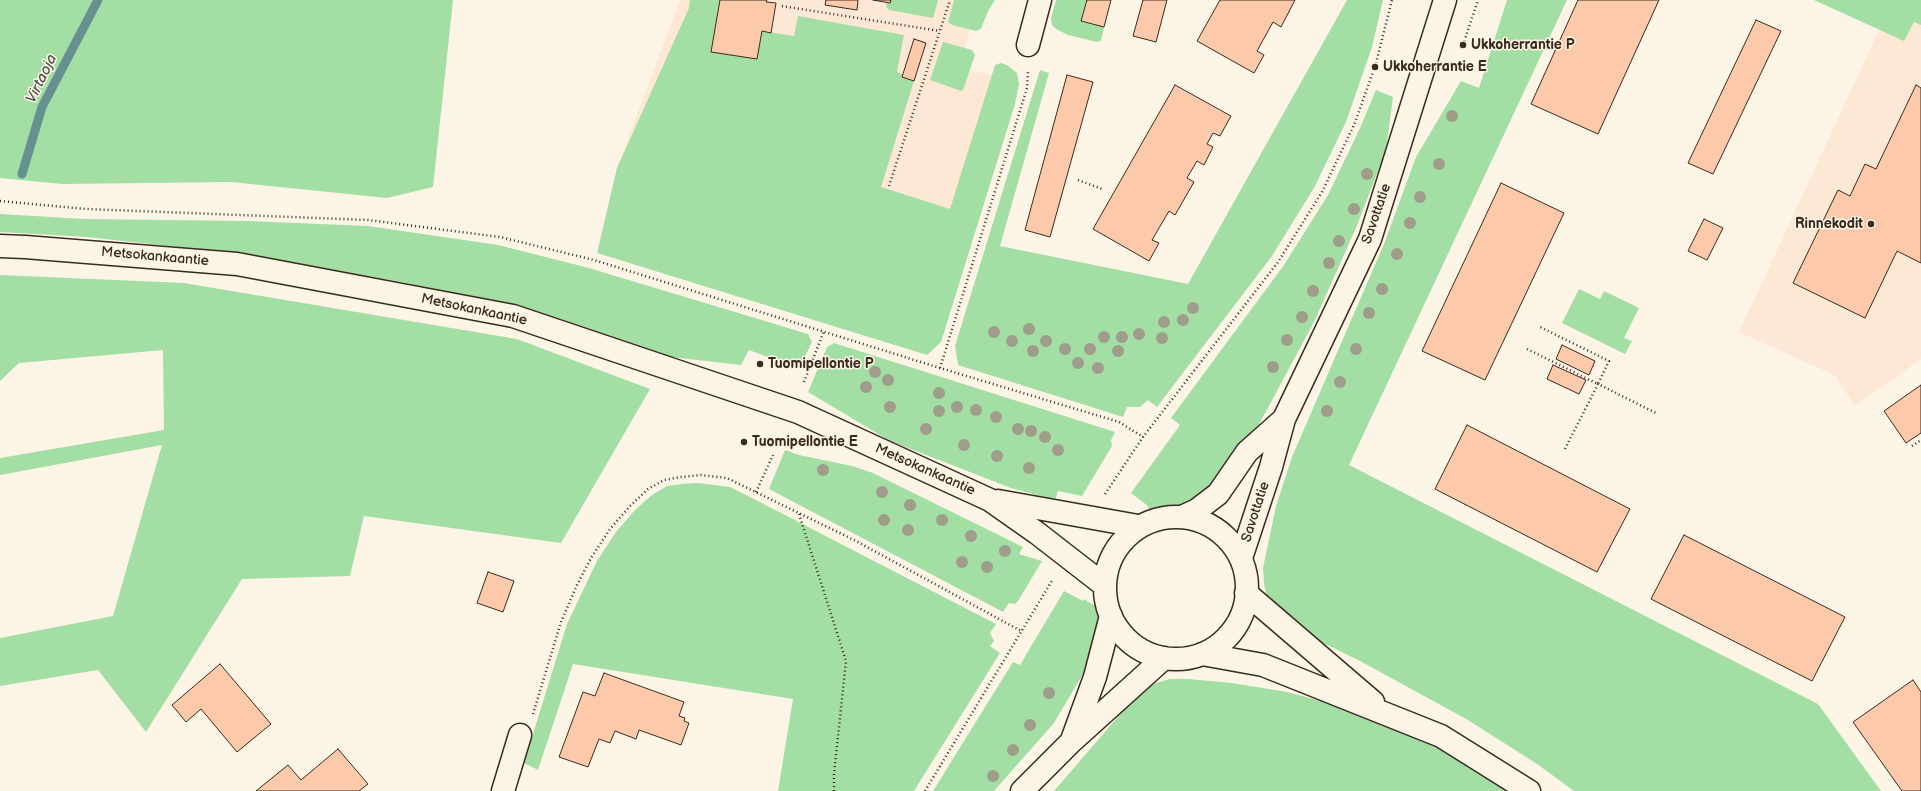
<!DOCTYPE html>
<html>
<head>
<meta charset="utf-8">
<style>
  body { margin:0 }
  canvas { display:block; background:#fcf5e5 }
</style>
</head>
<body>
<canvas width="1921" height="791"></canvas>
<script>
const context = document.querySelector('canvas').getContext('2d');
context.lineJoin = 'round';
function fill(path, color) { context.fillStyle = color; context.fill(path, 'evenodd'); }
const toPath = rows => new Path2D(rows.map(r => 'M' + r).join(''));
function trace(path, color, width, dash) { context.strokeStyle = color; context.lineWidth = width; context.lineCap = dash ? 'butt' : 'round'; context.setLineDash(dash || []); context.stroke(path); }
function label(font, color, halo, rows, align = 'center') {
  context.font = font + ' "Balsamiq Sans",sans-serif'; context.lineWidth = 3; context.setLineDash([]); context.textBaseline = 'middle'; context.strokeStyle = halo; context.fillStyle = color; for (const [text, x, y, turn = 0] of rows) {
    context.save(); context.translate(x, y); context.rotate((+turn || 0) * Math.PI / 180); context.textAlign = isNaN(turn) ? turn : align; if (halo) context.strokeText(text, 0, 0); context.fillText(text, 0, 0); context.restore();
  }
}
fill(toPath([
  [680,0,978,0,959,69,1012,78,963,238,617,168],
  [1893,0,1921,0,1921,359,1855,406,1834,375,1739,332]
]), '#fce8d4');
fill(toPath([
  [0,0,453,0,433,187,387,198,231,182,62,184,0,178],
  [690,0,720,0,711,51,757,59,762,31,794,36,798,16,904,35,897,72,902,74,902,77,914,81,881,187,950,209,995,65,1001,63,1007,65,1017,73,1019,84,1015,104,941,342,927,355,597,253,617,168,689,8],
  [891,0,938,0,933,18,889,10,886,6,887,2,890,3],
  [954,0,995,0,988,11,981,29,976,31,952,25,948,22],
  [1056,0,1087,0,1081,21,1104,27,1102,38,1100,41,1097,42,1068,35,1056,29,1052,25,1051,18],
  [1347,0,1383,0,1372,47,1346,122,1314,188,1272,256,1157,407,1148,400,1140,407,1127,407,1123,417,958,365,955,346,1040,70,1049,73,1000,246,1188,284],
  [1507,0,1567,0,1349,465,1818,704,1881,791,1574,791,1537,764,1468,720,1360,661,1305,634,1267,597,1264,584,1263,568,1276,506,1292,457,1384,244,1416,157,1461,81,1479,88],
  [1814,0,1921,0,1921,25,1914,22,1904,41],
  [943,42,972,50,975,55,963,90,961,91,930,80],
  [1376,90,1393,97,1386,150,1356,228,1314,322,1241,458,1181,514,1150,514,1148,506,1131,493,1180,425,1171,418,1284,265,1328,195,1360,128],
  [0,214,85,219,249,221,368,226,498,245,589,268,808,334,812,342,799,369,749,350,741,365,671,357,568,324,407,283,232,253,87,237,0,232],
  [0,275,184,283,517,339,650,389,561,543,364,516,350,576,242,579,146,732,98,670,0,686,0,638,113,616,162,445,0,475,0,458,164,430,163,350,19,363,0,381],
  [1579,289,1600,299,1604,291,1639,308,1624,338,1632,341,1625,354,1562,323],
  [834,343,1115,432,1111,440,1112,446,1082,496,1058,491,1055,500,1011,488,890,441,808,392,827,347],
  [785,450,799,455,852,466,873,473,1023,547,1019,554,1042,561,1018,601,1015,604,1009,603,1003,612,769,489],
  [698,483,730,487,752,498,996,624,990,633,994,641,990,646,1000,653,914,791,778,791,793,699,573,664,538,770,524,763,567,624,597,561,616,532,635,510,652,495,667,486,681,484],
  [1064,591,1083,601,1084,599,1095,606,1099,603,1103,619,1094,655,1054,723,994,791,933,791,1013,662,1020,665],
  [1170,679,1188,679,1232,683,1287,692,1351,709,1447,750,1516,791,1054,791,1128,705,1143,691,1156,683]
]), '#a3dea4');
trace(toPath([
  [22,174,42,107,98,0]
]), '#679091', 9);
const building = toPath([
  [720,0,767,0,766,2,776,3,771,33,762,31,757,59,711,52,720,0],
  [826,0,858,0,857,10,825,5,826,0],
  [873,0,891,0,890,3,873,0],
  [1087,0,1111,0,1104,27,1081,21,1087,0],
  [1143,0,1167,0,1156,42,1133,36,1143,0],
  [1220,0,1295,0,1281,27,1273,22,1257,51,1264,55,1254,73,1197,41,1220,0],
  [1578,0,1659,0,1598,134,1531,104,1578,0],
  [1756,20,1781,31,1713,174,1688,163,1756,20],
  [914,39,926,43,914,81,902,77,914,39],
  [1067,75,1093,82,1050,237,1025,230,1067,75],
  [1175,85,1231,116,1220,136,1213,133,1207,144,1213,147,1204,165,1197,161,1187,178,1194,182,1175,215,1169,211,1152,240,1159,243,1149,261,1093,229,1175,85],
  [1916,85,1921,88,1921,263,1897,251,1865,318,1793,283,1838,190,1850,196,1865,164,1876,169,1916,85],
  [1501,183,1564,213,1485,380,1422,351,1501,183],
  [1704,219,1723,228,1707,260,1688,251,1704,219],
  [1562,345,1595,361,1589,375,1556,359,1562,345],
  [1553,365,1586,380,1579,394,1547,379,1553,365],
  [1921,385,1921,433,1906,443,1884,411,1921,385],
  [1467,425,1630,509,1597,572,1435,489,1467,425],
  [1684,535,1845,617,1812,681,1651,599,1684,535],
  [488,572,514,581,503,612,477,603,488,572],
  [220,664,271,724,237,752,201,709,186,722,172,705,220,664],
  [604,673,684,702,679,716,685,718,684,721,689,723,681,745,639,730,636,739,615,731,610,743,599,739,588,767,559,757,583,692,595,696,604,673],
  [1913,680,1921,692,1921,791,1902,791,1853,722,1913,680],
  [338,749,368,784,359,791,256,791,288,765,301,780,338,749]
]);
fill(building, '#fccaab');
trace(building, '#3b2a1e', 1);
const minor = toPath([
  [1028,45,1040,0],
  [503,791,520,735]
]);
const tertiary = toPath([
  [0,246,25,247,237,264,513,316,798,412,990,500,1037,533,1104,585],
  [998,501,1138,526],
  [1184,516,1197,510,1218,494,1247,452,1284,419],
  '1105 588a71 71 0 1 1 142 0a71 71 0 1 1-142 0Z',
  [1241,558,1271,467,1284,419,1370,239,1445,0],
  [1246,593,1373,702],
  [1202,654,1263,665,1441,736,1529,791],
  [1072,740,1095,677,1111,616],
  [1022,791,1072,741,1164,658]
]);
trace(minor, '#3b2a1e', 25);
trace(tertiary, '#3b2a1e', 25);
trace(toPath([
  [782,6,940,31],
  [1463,45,1478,0],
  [1078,180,1102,189],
  [889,186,950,0],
  [0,201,86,209,368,220,500,237,594,260,940,368,1119,422,1143,437],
  [1527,349,1598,384,1609,361,1538,326],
  [940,368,1027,88,1028,70],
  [804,382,824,331],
  [1912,446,1921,440],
  [1565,449,1598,384,1658,414],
  [756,492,773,455],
  [1105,494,1143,437,1278,262,1322,192,1354,125,1375,67,1392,0],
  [799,514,846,661,834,774,834,791],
  [533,714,561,622,577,585,591,558,610,529,630,506,648,489,664,480,681,477,701,475,727,478,856,541,1021,631],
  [925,791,1053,579]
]), '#3b2a1e', 2.5, [1, 3]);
trace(minor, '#fcf5e5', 22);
trace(tertiary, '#fcf5e5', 22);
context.fillStyle = '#a09e8a';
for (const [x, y] of [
  [1452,116],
  [1439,164],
  [1367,174],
  [1420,197],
  [1354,209],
  [1410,223],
  [1339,241],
  [1397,254],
  [1329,263],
  [1382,289],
  [1313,291],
  [1193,308],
  [1369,313],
  [1302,317],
  [1183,320],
  [1164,322],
  [1029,329],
  [994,332],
  [1139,334],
  [1104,337],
  [1122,337],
  [1162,338],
  [1287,340],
  [1012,341],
  [1046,341],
  [1065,349],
  [1090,349],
  [1356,349],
  [1033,351],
  [1118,351],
  [1078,363],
  [1273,367],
  [1098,368],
  [875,372],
  [888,380],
  [1340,382],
  [866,387],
  [939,393],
  [890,407],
  [957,407],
  [976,410],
  [939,411],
  [1327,411],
  [996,417],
  [926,429],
  [1018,429],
  [1031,431],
  [1045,437],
  [964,445],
  [1058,450],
  [997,456],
  [1029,468],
  [823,470],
  [882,492],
  [910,505],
  [884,520],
  [942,520],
  [908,530],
  [971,536],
  [1005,551],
  [962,562],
  [987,567],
  [1049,693],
  [1030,725],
  [1013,750],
  [993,776]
]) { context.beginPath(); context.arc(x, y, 6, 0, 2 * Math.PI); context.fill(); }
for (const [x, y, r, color] of [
  [1463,45,4,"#3b2a1e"],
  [1375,67,4,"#3b2a1e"],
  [1871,224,4,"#3b2a1e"],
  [760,364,4,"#3b2a1e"],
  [744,442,4,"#3b2a1e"]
]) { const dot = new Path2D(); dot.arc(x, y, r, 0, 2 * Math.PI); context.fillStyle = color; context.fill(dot); trace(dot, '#fcf5e5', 1.5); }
label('bold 14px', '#3b2a1e', '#fcf5e5', [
  ["Ukkoherrantie P",1471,45],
  ["Ukkoherrantie E",1383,67],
  ["Rinnekodit",1863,224,"right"],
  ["Tuomipellontie P",768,364],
  ["Tuomipellontie E",752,442]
], 'left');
label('14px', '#3b2a1e', '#fcf5e5', [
  ["Savottatie",1377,214,-71],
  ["Metsokankaantie",155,257,5],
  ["Metsokankaantie",474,310,12],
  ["Metsokankaantie",925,470,24],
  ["Savottatie",1256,512,-72]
]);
label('italic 15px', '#4d544e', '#fcf5e5', [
  ["Virtaoja",42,79,-64]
]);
</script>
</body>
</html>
